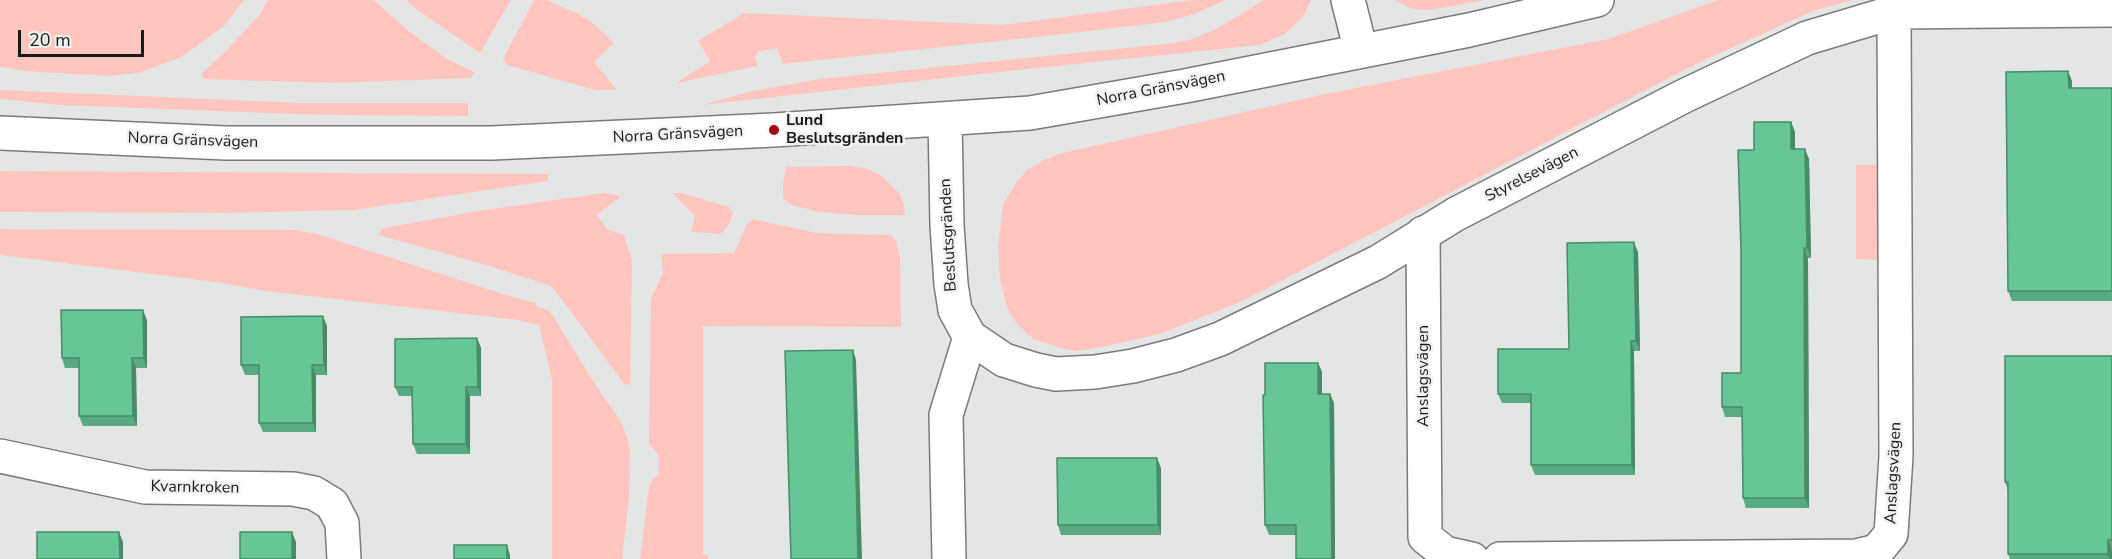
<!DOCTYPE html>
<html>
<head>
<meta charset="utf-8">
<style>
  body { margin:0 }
  #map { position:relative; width:2112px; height:559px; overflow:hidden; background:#e3e6e4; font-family:"Nunito Sans",sans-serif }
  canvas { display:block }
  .scale { position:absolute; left:18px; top:30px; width:126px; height:27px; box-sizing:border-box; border:3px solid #181919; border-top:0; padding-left:8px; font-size:18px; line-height:21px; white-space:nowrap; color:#181919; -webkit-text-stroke:4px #f0f3f1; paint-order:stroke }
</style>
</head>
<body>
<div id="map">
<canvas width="2112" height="559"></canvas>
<div class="scale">20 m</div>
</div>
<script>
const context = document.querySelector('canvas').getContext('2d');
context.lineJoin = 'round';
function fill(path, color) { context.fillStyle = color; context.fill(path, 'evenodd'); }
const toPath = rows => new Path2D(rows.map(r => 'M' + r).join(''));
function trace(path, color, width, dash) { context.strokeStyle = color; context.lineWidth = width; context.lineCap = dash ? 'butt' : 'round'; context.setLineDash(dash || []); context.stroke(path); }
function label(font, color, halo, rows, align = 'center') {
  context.font = font + ' "Nunito Sans",sans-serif'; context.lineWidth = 5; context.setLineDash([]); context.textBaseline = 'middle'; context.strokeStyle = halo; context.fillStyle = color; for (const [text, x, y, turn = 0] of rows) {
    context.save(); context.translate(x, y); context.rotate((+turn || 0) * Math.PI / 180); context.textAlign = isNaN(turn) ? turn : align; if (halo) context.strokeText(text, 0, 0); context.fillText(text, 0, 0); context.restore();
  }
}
fill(toPath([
  [0,0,244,0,224,26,182,57,139,73,108,76,24,71,0,67],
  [268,0,374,0,409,31,447,59,475,72,471,78,332,83,203,79,201,74,227,50,260,14],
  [406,0,511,0,480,53,417,10],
  [534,0,547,0,578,14,592,22,614,43,594,62,617,90,595,90,507,65,503,59],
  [1193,0,1226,0,1192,15,1165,22,1047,36,783,64,777,48,758,52,755,57,758,66,676,83,710,61,698,41,744,13,1002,25],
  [1264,0,1311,0,1304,16,1285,34,1260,45,1009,71,702,105,752,91,819,79,1175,43,1192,39,1216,29],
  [1394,0,1485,0,1431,10,1412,9],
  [1718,0,1853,0,1813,11,1690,67,1245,300,1160,334,1097,348,1076,351,1061,348,1033,339,1015,322,1007,308,1000,279,998,248,1003,204,1015,184,1027,170,1043,160,1062,153,1330,93,1608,39],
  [0,90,303,103,468,103,468,116,324,115,59,105,0,99],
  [1856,165,1878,165,1879,260,1856,259],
  [850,166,866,168,881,175,899,193,904,204,905,215,857,215,819,212,791,205,783,198,783,184,786,167],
  [0,171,548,174,548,181,354,210,225,213,0,212],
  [604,193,622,196,597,215,607,229,624,235,632,260,630,385,624,384,572,313,551,286,479,263,378,235,383,228,478,211],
  [672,193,681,193,729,207,733,213,729,224,721,234,691,232,695,216],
  [753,219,817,233,891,235,896,241,900,257,901,327,703,326,703,554,708,555,708,559,640,559,649,487,652,480,659,474,658,454,649,444,651,299,663,272,661,254,734,253,747,224],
  [0,229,296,230,317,234,510,296,536,303,537,306,550,311,595,384,620,420,627,436,630,450,629,498,622,559,552,559,552,380,539,325,518,320,265,291,215,282,0,255]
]), '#ffc5be');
const minor = toPath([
  [1348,0,1361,51],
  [945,119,947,225,951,284,955,310,970,337,946,415,949,559],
  [0,133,226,143,492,143,774,130,1030,113,1185,86,1469,30,1597,0],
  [1423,233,1425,537,1445,553,1472,559],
  [970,337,1004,360,1036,370,1056,374,1095,372,1133,366,1176,355,1220,339,1378,262,1456,214,1684,96,1807,38,1894,12,2112,10],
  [0,456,145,487,293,489,314,493,332,504,342,523,344,559],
  [1500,559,1856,556,1877,551,1891,534,1896,456,1894,12]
]);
trace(minor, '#787b79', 36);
trace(minor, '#fff', 33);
fill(toPath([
  [2072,81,2072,88,2112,88,2112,301,2012,301,2008,291],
  [1791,122,1795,132,1795,149,1809,159,1811,258,1808,258,1809,508,1746,508,1743,498,1742,417,1725,417,1722,407,1741,373,1754,150],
  [1638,252,1640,351,1634,351,1635,475,1535,475,1531,465,1531,403,1502,403,1498,394,1569,349],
  [147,320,147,368,136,368,137,426,83,426,79,416,79,368,65,368,62,358],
  [327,326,327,375,316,375,316,432,263,432,259,423,259,375,245,375,241,365],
  [477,338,481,348,481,396,470,396,470,454,417,454,413,444,412,396,399,396,395,387],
  [2112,356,2112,559,2010,559,2008,554,2008,490,2005,482],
  [1318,363,1322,372,1322,394,1334,403,1335,559,1296,559,1296,535,1269,535,1265,525,1265,395],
  [1161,468,1161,535,1061,535,1058,525]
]), '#58aa81');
fill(toPath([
  [2068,71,2072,81,2072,98,2069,88],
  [1791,122,1795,132,1795,159,1791,149],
  [1805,149,1809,159,1811,258,1807,248],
  [1634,242,1638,252,1640,351,1636,341],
  [1804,248,1808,258,1809,508,1805,498],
  [143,310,147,320,147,368,144,358],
  [323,316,327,326,327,375,324,365],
  [477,338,481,348,481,396,478,387],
  [1631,341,1634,351,1635,475,1632,465],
  [853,350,856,360,862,559,858,559],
  [132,358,136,368,137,426,133,416],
  [1318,363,1322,372,1322,404,1318,394],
  [312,365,316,375,316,432,313,423],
  [466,387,470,396,470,454,466,444],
  [1330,394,1334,403,1335,559,1332,559],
  [1157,458,1161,468,1161,535,1158,525],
  [119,532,123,542,123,559,120,559],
  [292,532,296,542,296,559,292,559],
  [2108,540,2112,550,2112,559,2110,559,2108,554],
  [507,545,510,555,510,559,507,559]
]), '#478b69');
const building = toPath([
  [2068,71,2069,88,2112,88,2112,291,2008,291,2006,72,2068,71],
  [1754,122,1791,122,1791,149,1805,149,1807,248,1804,248,1805,498,1743,498,1742,407,1722,407,1722,373,1741,373,1741,249,1738,150,1754,150,1754,122],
  [1634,242,1636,341,1631,341,1632,465,1531,465,1531,394,1498,394,1498,349,1569,349,1567,243,1634,242],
  [61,310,143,310,144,358,132,358,133,416,79,416,79,358,62,358,61,310],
  [323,316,324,365,312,365,313,423,259,423,259,365,241,365,241,317,323,316],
  [477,338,478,387,466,387,466,444,413,444,412,387,395,387,395,339,477,338],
  [853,350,858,559,791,559,785,351,853,350],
  [2005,356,2112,356,2112,540,2108,540,2108,554,2008,554,2008,482,2005,482,2005,356],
  [1265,363,1318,363,1318,394,1330,394,1332,559,1296,559,1296,525,1265,525,1263,395,1265,395,1265,363],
  [1057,458,1157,458,1158,525,1058,525,1057,458],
  [37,532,119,532,120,559,37,559,37,532],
  [240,532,292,532,292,559,240,559,240,532],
  [454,545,507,545,507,559,454,559,454,545]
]);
fill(building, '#66c696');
trace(building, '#478b69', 1.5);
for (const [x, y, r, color] of [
  [774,130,6,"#a30915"]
]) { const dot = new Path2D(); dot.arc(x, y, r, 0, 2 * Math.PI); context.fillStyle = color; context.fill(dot); trace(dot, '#f0f3f1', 2); }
label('16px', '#181919', '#f0f3f1', [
  ["Norra Gränsvägen",1161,89,-11],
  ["Norra Gränsvägen",678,135,-3],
  ["Norra Gränsvägen",193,141,2],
  ["Styrelsevägen",1532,175,-27],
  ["Beslutsgränden",949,235,-93],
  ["Anslagsvägen",1424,376,-90],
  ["Anslagsvägen",1894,473,-87],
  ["Kvarnkroken",195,488,1]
]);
label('bold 16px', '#181919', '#f0f3f1', [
  ["Lund",786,121],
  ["Beslutsgränden",786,139]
], 'left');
</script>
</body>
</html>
